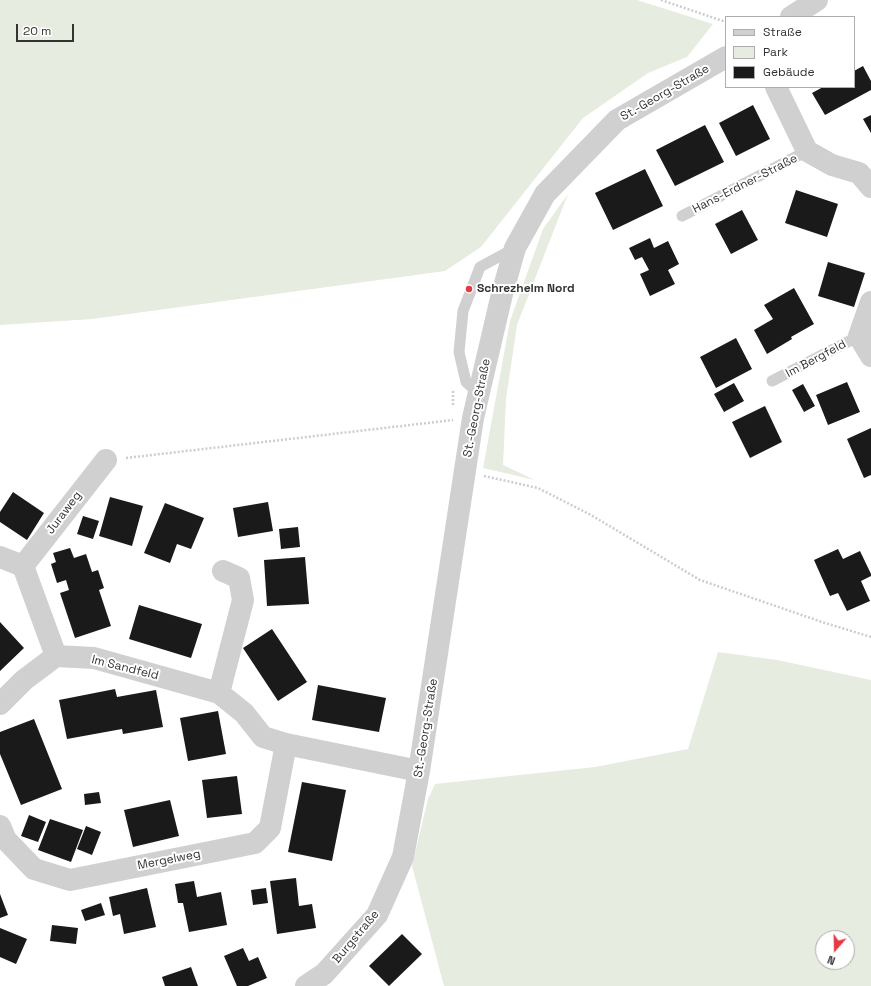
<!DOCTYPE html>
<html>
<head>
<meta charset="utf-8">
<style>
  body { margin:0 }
  #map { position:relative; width:871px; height:986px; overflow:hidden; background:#fff; font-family:"Space Grotesk",sans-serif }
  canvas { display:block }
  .legend { position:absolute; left:725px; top:16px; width:130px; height:72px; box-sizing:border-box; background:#fff; border:1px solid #adadad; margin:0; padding:5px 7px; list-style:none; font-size:12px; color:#333 }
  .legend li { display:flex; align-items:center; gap:8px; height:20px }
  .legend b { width:20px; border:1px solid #adadad }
  .north { position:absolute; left:815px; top:930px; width:40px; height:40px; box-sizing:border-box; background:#fff; border:1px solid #adadad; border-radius:50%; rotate:200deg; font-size:11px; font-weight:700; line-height:16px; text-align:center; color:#333 }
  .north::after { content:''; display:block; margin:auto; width:14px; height:18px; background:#e63946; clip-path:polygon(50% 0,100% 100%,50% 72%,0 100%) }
  .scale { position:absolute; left:16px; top:24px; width:58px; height:18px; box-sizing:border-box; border:2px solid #333; border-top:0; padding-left:5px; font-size:12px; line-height:14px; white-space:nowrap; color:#333; -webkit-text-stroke:3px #fff; paint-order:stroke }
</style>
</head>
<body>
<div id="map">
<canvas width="871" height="986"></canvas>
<ul class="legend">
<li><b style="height:5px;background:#d0d0d0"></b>Straße</li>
<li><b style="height:11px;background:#e6ecdf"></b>Park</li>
<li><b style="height:11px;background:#1a1a1a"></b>Gebäude</li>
</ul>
<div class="north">N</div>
<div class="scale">20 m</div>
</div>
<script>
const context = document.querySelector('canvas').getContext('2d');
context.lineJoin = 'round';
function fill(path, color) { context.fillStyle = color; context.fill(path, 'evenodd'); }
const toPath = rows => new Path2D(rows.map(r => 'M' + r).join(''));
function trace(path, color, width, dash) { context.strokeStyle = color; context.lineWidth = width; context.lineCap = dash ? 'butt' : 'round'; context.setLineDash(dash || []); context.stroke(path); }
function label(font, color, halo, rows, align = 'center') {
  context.font = font + ' "Space Grotesk",sans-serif'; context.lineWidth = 4; context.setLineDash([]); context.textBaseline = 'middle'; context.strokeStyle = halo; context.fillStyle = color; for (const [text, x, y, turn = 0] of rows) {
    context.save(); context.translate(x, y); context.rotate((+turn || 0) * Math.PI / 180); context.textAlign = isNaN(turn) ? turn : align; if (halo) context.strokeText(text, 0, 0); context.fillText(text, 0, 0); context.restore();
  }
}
fill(toPath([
  [0,0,637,0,713,24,687,57,648,73,583,118,481,247,445,271,92,319,0,325],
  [568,194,517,325,506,399,503,465,535,480,483,468,510,321,543,229],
  [718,652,777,660,871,680,871,986,444,986,412,866,428,799,435,784,595,767,688,749],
  [823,938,847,938,847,962,823,962]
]), '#e6ecdf');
fill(toPath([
  [863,66,871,81,871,90,825,115,812,93,823,87,854,87,854,71],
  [753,105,770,139,736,156,719,123],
  [871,115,871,133,863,119],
  [705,125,724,162,675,186,656,150],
  [645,169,663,206,613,230,595,193],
  [796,190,838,204,827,237,785,223],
  [742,210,758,240,731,254,715,224],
  [650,238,654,248,668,241,679,264,668,270,675,284,650,296,640,274,649,270,642,257,635,260,629,248],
  [828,262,865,273,854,307,818,296],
  [794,288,814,324,791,337,792,339,767,354,754,330,773,319,764,305],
  [736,338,752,369,716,388,700,357],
  [847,382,860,412,828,425,816,395],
  [734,383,744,401,724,412,714,394],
  [803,384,815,406,804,412,792,390],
  [765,406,782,442,750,458,732,422],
  [871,428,871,475,864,478,847,439],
  [13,492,44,513,27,540,0,522,0,512],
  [110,497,143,506,132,546,99,536],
  [268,502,273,531,238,537,233,508],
  [165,503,204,518,191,549,177,544,170,563,144,553],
  [83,516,99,521,93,539,77,534],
  [298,527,300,547,281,549,279,529],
  [70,548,74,558,86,554,92,572,98,570,104,588,99,590,111,626,75,638,60,593,69,590,66,580,57,583,51,564,56,562,53,553],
  [838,549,843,559,860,551,871,574,871,576,861,581,870,601,847,611,838,593,830,596,814,560],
  [305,557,309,604,267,606,264,560],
  [139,605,202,624,191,658,129,639],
  [0,622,24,648,0,671],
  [272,629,307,682,278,701,243,648],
  [318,685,386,698,379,732,312,720],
  [115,689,117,697,156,690,163,727,123,734,122,729,67,739,59,700],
  [218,711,226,754,188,761,180,718],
  [34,719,62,789,21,805,0,754,0,732],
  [237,776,242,814,207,818,202,780],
  [302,782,346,790,332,861,288,852],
  [99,792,101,803,85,805,84,794],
  [170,800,179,836,133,847,124,810],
  [29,815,46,822,38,842,21,836],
  [50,819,83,830,71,862,38,850],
  [86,826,101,832,92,855,77,849],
  [296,878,299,906,312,904,316,928,277,934,270,881],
  [194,881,197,897,221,892,227,925,189,932,183,903,178,903,175,884],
  [147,888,156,927,124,934,120,914,113,916,109,897],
  [266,888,268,903,253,905,251,890],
  [0,894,8,915,0,918],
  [101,903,105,915,85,921,81,910],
  [52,925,78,928,76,944,50,941],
  [0,928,27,939,16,964,0,957],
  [402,934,422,954,389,986,369,966],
  [243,948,249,961,258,957,267,978,248,986,237,986,224,956],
  [191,967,198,986,165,986,162,977]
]), '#1a1a1a');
trace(toPath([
  [661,0,726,22],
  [453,391,453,406],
  [126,458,453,420],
  [484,476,538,488,591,515,700,580,822,622,871,637]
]), '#cdcdcd', 2.5, [2, 2]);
trace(toPath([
  [682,216,807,151],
  [772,381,859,336],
  [478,393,466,382,459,352,463,311,480,267,515,248]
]), '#d0d0d0', 11);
trace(toPath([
  [791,17,817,0],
  [776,87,807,151,832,165,859,173,871,187],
  [871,302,859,336,871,356],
  [0,557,23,566,56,656],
  [23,566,106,460],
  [219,693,243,600,239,578,223,571],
  [0,704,24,680,56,656,94,658,219,693,244,713,263,737,286,744,419,771],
  [0,826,6,840,34,869,70,880,255,843,270,828,286,744],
  [306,986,324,974,377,915,403,857,419,771,473,418,502,294,515,248,545,194,617,120,726,57]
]), '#d0d0d0', 22);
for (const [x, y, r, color] of [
  [469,289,4,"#e63946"]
]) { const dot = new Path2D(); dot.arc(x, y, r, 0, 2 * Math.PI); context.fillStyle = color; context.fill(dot); trace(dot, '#fff', 1.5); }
label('12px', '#333', '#fff', [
  ["St.-Georg-Straße",665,93,-30],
  ["Hans-Erdner-Straße",745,184,-27],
  ["Im Bergfeld",816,359,-28],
  ["St.-Georg-Straße",477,408,-79],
  ["Juraweg",64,513,-53],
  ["Im Sandfeld",125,668,14],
  ["St.-Georg-Straße",426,728,-81],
  ["Mergelweg",169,860,-11],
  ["Burgstraße",356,937,-50]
]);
label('bold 12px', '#333', '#fff', [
  ["Schrezheim Nord",477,289]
], 'left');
</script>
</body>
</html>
